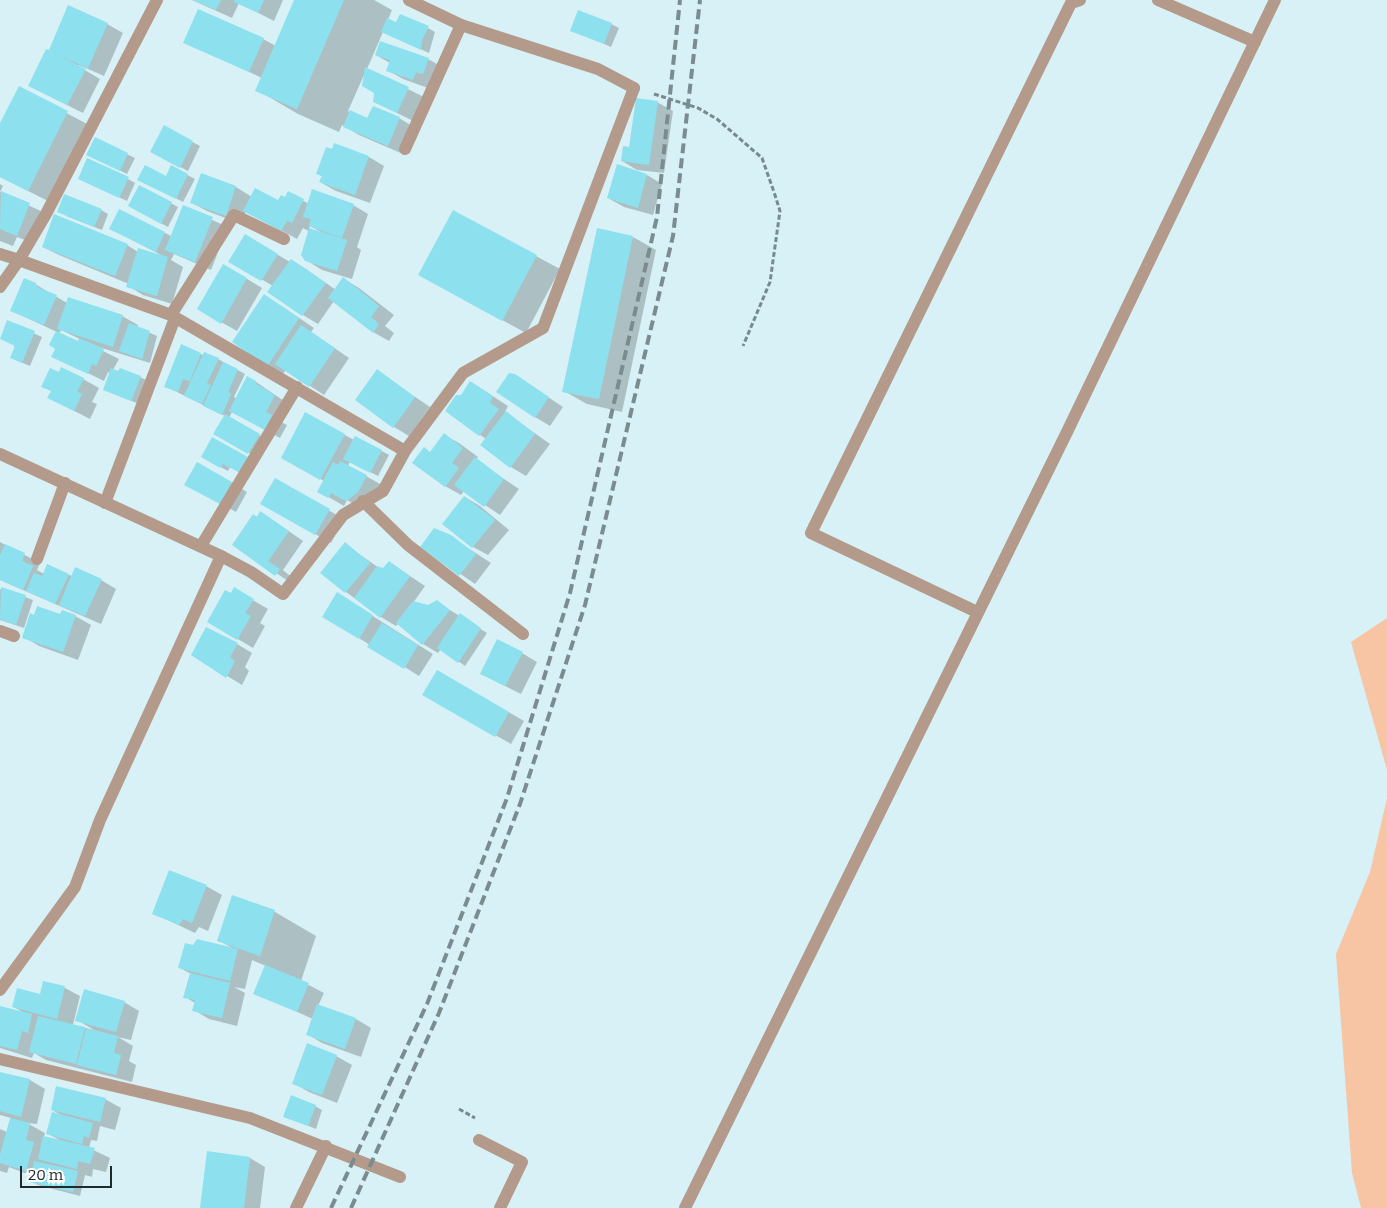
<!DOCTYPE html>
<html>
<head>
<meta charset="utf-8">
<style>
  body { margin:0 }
  #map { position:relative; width:1387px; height:1208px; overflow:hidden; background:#d7f1f6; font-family:Bitter,serif }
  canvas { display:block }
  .scale { position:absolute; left:20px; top:1166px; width:92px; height:22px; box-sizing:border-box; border:2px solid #202a2b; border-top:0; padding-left:6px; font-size:15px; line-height:18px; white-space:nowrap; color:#202a2b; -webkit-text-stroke:4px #fff; paint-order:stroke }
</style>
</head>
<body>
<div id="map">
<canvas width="1387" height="1208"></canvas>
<div class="scale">20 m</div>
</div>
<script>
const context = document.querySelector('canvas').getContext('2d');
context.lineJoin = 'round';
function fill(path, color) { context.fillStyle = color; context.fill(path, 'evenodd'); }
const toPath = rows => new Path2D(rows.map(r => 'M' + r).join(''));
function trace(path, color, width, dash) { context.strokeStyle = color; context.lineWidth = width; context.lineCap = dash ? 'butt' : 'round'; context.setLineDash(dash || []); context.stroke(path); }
fill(toPath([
  [1387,618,1387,770,1351,642],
  [1387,798,1387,1208,1361,1208,1352,1173,1336,954,1370,872]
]), '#f7c5a3');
fill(toPath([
  [192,0,283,0,274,21,239,3,232,18],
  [296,0,374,0,392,10,388,20,397,24,428,28,435,32,429,53,383,32,367,69,424,97,413,121,375,102,376,93,364,75,348,111,368,120,399,118,414,127,403,154,359,135,342,125,339,132,298,114,257,90,262,78,185,42,263,39,276,46],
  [107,24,123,33,104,76,79,65,78,66,100,79,83,113,45,94,49,52],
  [611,24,619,28,611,47,572,30],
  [376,55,428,59,444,68,428,88,403,79,387,70,390,63],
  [19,88,91,126,52,203,0,177,0,125],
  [657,102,673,111,664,173,637,170,622,161],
  [164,127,200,146,188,171,159,156],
  [95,139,135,158,127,174,95,158],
  [335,145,369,157,384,166,370,203,336,191,320,182,323,177,318,174],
  [617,166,647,175,662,184,653,215,624,207,608,198],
  [172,167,195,179,183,202,146,183,167,177],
  [202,175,236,187,252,197,279,202,285,199,289,193,309,204,353,205,368,214,357,247,361,250,352,279,322,270,306,260,310,232,303,228,297,239,246,211,241,224,207,211,192,203],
  [310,226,323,233,322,234,309,229],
  [128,179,135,183,127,201,87,182],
  [0,184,3,186,0,192,45,213,33,243,17,237,13,246,0,241],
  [140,187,178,207,168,227,136,210],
  [183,207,228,227,211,270,174,254,171,260,183,267,172,304,143,295,128,286,129,284,59,255,43,247,127,245,138,252,161,255,111,229,120,210,171,236],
  [101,210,108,214,102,230,66,216],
  [454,212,560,269,526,333,443,288],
  [246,236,290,262,291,260,306,269,336,290,344,279,359,288,394,315,385,326,394,333,389,341,373,332,334,301,318,324,303,315,269,291,273,286,230,261],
  [633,237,656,250,622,412,587,404,564,391],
  [224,265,262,288,237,331,198,309],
  [35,284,67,303,122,316,138,325,137,327,157,336,150,363,89,344,119,359,113,370,140,377,148,381,139,404,112,393,110,373,108,372,104,381,53,356,57,348,57,332,12,311],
  [61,330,80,339,79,343,59,334],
  [280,305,314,328,311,332,349,358,324,395,286,370,283,374,268,366],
  [8,322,42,337,30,366,18,361],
  [200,354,218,359,245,374,234,397,237,399,256,382,290,405,281,422,287,425,280,438,232,412,229,418,266,439,256,457,215,433,225,416,165,386],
  [377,371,430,407,409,436,394,427],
  [83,379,99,388,92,402,97,404,90,419,49,398],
  [471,382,508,406,505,412,550,444,526,476,511,467,486,439,446,411,461,397],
  [530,385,563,407,550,426,535,417],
  [306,414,354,440,356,437,389,455,378,476,350,462,348,466,382,485,362,509,347,500,344,506,318,491,326,482,296,465],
  [444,435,459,443,478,457,476,460,519,489,500,515,464,491,461,495,445,486,431,453],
  [213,439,230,467,228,471,202,457],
  [197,463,247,492,236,512,201,493],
  [275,480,344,519,331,543,262,504],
  [465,497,480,506,509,530,488,555,473,547],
  [261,512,303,541,283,570,294,579,291,583,233,544],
  [451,537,491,563,475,584,422,547],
  [0,542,40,563,37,570,44,574,68,575,101,580,116,589,101,624,0,580],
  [345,544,379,568,384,569,389,562,425,586,413,603,428,606,437,602,487,633,465,666,441,649,438,653,423,644,398,624,396,626,381,617,346,592],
  [2,588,33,600,24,628,0,620,0,590],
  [234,589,268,609,260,623,265,626,253,648,209,622],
  [352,603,433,654,419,676,324,616],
  [61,616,75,616,91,625,78,660,39,646,24,637],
  [237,644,252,653,245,667,249,671,242,685,193,655],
  [522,653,537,662,521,694,497,682],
  [438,671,524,721,511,744,424,694],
  [206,886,222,895,208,931,199,927,195,933,153,913],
  [233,897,275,912,316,936,301,981,324,993,318,1006,356,1019,371,1028,361,1057,322,1043,307,1034,313,1019,255,993,266,966,252,960,245,989,234,987,245,993,237,1026,209,1019,194,1010,195,1003,185,997,191,974,180,968,193,946,232,948,218,940],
  [65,988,80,996,73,1025,94,1030,77,1020,124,1002,139,1011,131,1040,118,1037,133,1046,129,1061,136,1065,132,1082,46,1060,34,1053,32,1058,0,1048,0,1007,24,1013,14,1007],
  [336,1056,352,1065,337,1103,309,1092,293,1083],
  [0,1073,30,1080,45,1089,37,1124,27,1123,45,1133,44,1137,60,1140,48,1134,61,1115,52,1110,105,1099,121,1108,115,1130,100,1126,97,1141,91,1140,89,1148,110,1158,106,1172,93,1169,92,1177,85,1175,80,1196,38,1185,31,1181,32,1176,9,1167,7,1173,0,1171,0,1129,7,1132,11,1118,0,1115],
  [315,1106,322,1110,316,1129,285,1116],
  [250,1158,265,1167,260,1208,201,1208]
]), '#0003');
fill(toPath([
  [193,0,221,0,216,10],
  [235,0,264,0,258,13,234,2],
  [294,0,344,0,297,109,255,91],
  [68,5,108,23,88,68,58,55,86,69,67,105,28,86,46,49,49,50],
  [198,9,264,38,249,72,183,43],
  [578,10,612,23,604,44,570,31],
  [400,14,429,26,422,40,421,50,381,32,387,18,396,22],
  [380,41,429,58,423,74,416,72,413,80,386,71,390,60,375,55],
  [365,67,409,87,397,113,373,102,374,93,362,86],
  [19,86,68,111,28,191,0,177,0,123],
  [636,98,658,101,649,165,621,161,623,146,629,147],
  [373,106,400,117,388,146,343,127,350,110,367,118],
  [164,125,193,141,180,168,150,152],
  [95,137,128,153,120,171,86,155],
  [334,143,369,156,355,195,319,182,322,176,316,174,326,147,332,149],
  [87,158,129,177,119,198,78,179],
  [617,164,647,174,638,208,607,198],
  [145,165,166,176,171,165,188,174,176,199,137,180],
  [201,173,236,186,226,216,190,203],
  [139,185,172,202,161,224,128,206],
  [255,188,278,200,281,195,285,197,288,191,304,199,292,223,287,221,281,231,243,211],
  [312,189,354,204,342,238,309,226,311,219,303,217],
  [1,191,30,203,17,236,0,229],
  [64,194,102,209,94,227,57,212],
  [183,205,213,217,195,262,165,250],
  [119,209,165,232,156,252,109,229],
  [453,210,537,255,502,321,418,275],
  [54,214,128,244,115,276,42,247],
  [309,228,347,240,337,271,305,261,301,255],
  [597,228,633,236,599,399,562,392],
  [245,234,278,254,261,281,228,262],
  [138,248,168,257,157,296,126,287],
  [291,259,326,283,302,316,267,292],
  [223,264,247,278,221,324,197,309],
  [343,277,379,306,371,317,379,324,373,333,328,298],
  [24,278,36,283,37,287,57,295,44,325,10,311],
  [264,294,299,318,267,367,232,342],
  [68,297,123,315,113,347,57,329],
  [7,320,35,331,22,363,10,358,15,346,0,339],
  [129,323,150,331,142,359,119,351],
  [301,325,335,348,309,387,275,364],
  [56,331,78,341,79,338,104,349,96,366,92,364,88,374,51,357,55,349,49,345],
  [181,344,201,353,190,381,183,379,178,392,164,387],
  [204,352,219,358,207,383,211,385,202,404,184,396],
  [223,362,238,369,228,392,231,394,222,415,203,406],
  [61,367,84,378,77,392,82,394,74,411,47,398,51,391,41,387,50,368,59,372],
  [111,368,118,371,120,368,141,376,131,401,103,390],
  [377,369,415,397,393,428,355,400],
  [509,373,515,374,549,397,535,418,496,392],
  [247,376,256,381,256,384,275,395,266,412,272,415,265,430,229,411],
  [470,381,493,396,490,403,499,409,479,436,445,411,456,395,461,395],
  [506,411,535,434,510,468,480,445],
  [305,412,345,434,320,480,281,458],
  [225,414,260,434,248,454,213,434],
  [444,433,463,448,452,463,459,468,445,487,412,463,424,447,430,452],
  [355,436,382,450,370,473,343,459],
  [212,437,248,457,240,473,223,464,220,468,201,457],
  [475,457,504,479,484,507,454,485],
  [340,461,367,475,358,492,346,501,331,493,328,498,317,492,333,462,338,465],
  [197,462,232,482,220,504,184,485],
  [275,478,330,509,315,535,260,504],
  [464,496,495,520,472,548,442,524],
  [260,511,289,531,268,561,280,569,275,576,232,545,253,514,257,517],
  [434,528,451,535,476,554,459,576,420,547],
  [345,542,370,563,345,593,320,573],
  [5,544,25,553,22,561,33,566,23,590,0,580,0,555],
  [389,561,410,576,380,618,354,598,377,566,383,568],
  [47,564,69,574,55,604,26,591,34,573,42,576],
  [75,567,102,579,85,616,59,605],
  [1,587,26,595,16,625,0,619],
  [234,587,254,599,245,613,251,616,237,640,207,622,225,590,231,593],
  [337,592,373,615,359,639,322,617],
  [437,600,450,610,422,645,396,623,413,601,428,605],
  [37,606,60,614,62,610,76,615,63,652,22,638,30,613,34,615],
  [460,613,481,628,458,663,437,648],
  [382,623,418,645,404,669,367,647],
  [206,627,238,643,230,657,235,661,226,678,191,655],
  [497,639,523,652,505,686,480,674],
  [437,670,509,712,495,737,422,695],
  [169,870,207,885,192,923,183,919,179,925,152,914],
  [232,895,275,910,260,956,217,941],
  [197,939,238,949,230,981,178,968,185,943,193,945],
  [265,965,309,983,297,1012,253,994],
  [190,973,230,983,222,1018,192,1011,195,1000,183,998],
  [43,981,65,986,57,1019,12,1007,17,988,40,994],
  [84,989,125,1001,116,1032,75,1021],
  [317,1004,356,1018,345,1049,306,1035],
  [0,1006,32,1014,28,1033,22,1031,17,1050,0,1046],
  [38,1016,85,1027,76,1064,29,1052],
  [86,1028,118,1036,114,1053,121,1055,116,1075,77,1065],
  [307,1043,337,1055,322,1095,292,1084],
  [0,1072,30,1079,21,1117,0,1111],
  [56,1086,106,1098,100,1122,51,1110],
  [291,1095,316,1105,308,1126,283,1117],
  [52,1112,93,1123,89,1138,84,1136,82,1144,46,1134],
  [10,1118,30,1123,26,1140,34,1142,26,1171,0,1163,0,1155],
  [43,1136,95,1148,90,1164,78,1161,77,1169,38,1159],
  [207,1151,250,1157,244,1208,200,1208],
  [34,1161,78,1171,73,1192,29,1182]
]), '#8de1ef');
trace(toPath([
  [654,94,698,108,717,119,762,158,774,192,780,211,770,282,743,346],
  [459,1109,475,1118]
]), '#788a8d', 3, [5, 2.5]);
trace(toPath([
  [405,149,461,25],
  [19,260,171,315,405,451,463,373,543,328,634,88],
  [171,315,234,215,284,239],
  [363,501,408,545,523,634],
  [105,503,175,318],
  [201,546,297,387],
  [221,556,251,572,283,594,343,515,383,491,405,451],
  [37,559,65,483],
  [0,631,14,636],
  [296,1208,326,1146]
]), '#b39a8a', 12);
trace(toPath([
  [409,0,461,25,598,69,634,88],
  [1158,0,1255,42],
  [0,254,19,260],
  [0,287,19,260,46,214,157,0],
  [0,454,221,556,100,820,75,887,0,990],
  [977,612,811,533,1071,3,1080,0],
  [0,1059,250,1118,400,1177],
  [479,1140,522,1162,500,1208]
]), '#b39a8a', 12);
trace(toPath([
  [685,1208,1067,432,1275,0]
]), '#b39a8a', 12);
trace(toPath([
  [331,1208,427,1004,507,798,570,593,657,217,680,0],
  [351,1208,439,1013,520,804,585,605,673,236,700,0]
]), '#7a8c8f', 4, [10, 5]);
</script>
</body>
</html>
